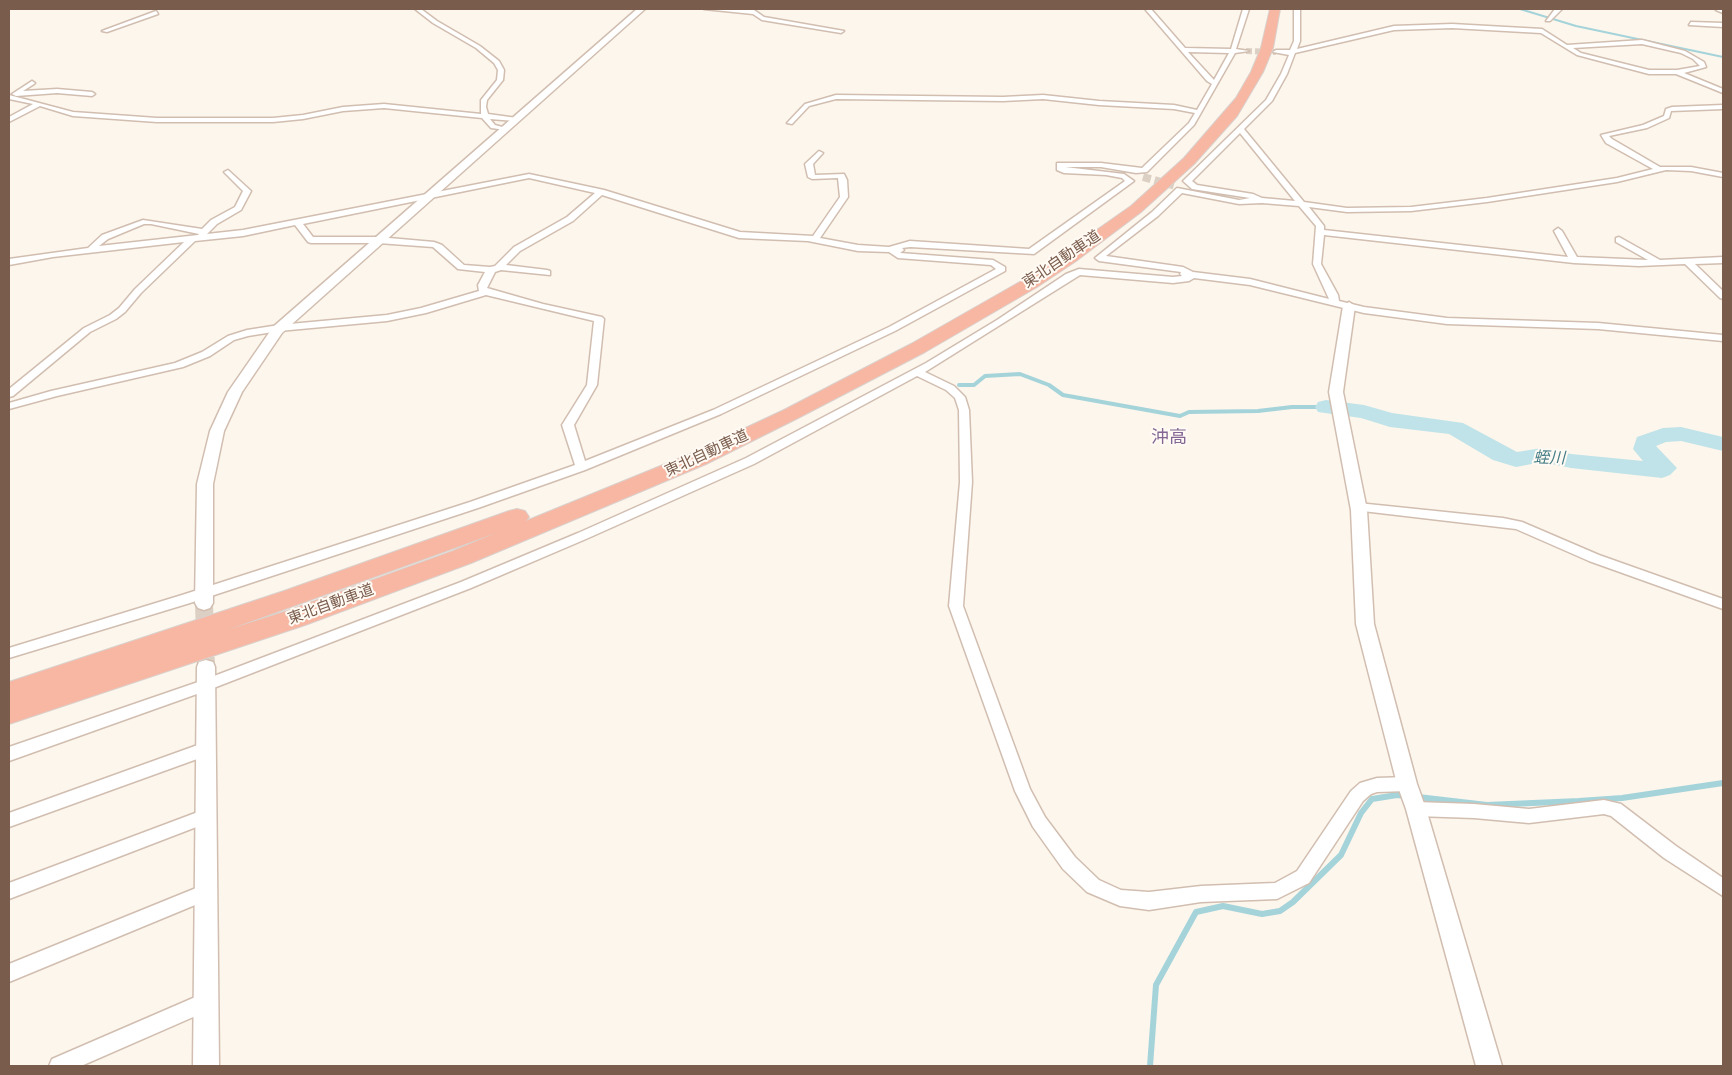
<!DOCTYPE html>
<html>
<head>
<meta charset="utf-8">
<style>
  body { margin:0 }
  #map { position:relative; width:1732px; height:1075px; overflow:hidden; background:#fdf6ec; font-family:Roboto,sans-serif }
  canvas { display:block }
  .frame { position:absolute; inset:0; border:10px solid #7a5c4d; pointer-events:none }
</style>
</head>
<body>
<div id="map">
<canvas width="1732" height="1075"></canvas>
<div class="frame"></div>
</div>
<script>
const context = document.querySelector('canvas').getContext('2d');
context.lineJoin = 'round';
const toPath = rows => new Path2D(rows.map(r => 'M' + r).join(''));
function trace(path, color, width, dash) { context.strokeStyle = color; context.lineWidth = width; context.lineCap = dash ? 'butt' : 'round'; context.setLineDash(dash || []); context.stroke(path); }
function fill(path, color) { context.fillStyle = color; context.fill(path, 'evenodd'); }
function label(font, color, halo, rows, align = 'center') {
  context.font = font + ' Roboto,"Noto Sans JP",sans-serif'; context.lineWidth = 4; context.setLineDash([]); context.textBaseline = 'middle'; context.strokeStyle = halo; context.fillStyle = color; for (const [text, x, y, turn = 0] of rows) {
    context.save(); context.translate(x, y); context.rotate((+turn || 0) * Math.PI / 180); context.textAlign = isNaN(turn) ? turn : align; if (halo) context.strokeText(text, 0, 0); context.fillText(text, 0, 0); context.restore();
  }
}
trace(toPath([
  [1520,9,1576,26,1723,57]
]), '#a5d3da', 2);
trace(toPath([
  [959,385,974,385,985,376,1020,374,1049,385,1063,395,1180,416,1189,412,1258,411,1292,407,1326,407]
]), '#a5d3da', 4);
trace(toPath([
  [1418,797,1487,805,1579,801,1622,798,1723,783],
  [1150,1066,1156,985,1196,912,1223,906,1262,914,1280,911,1293,902,1341,855,1361,813,1372,799,1397,795,1405,796]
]), '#a5d3da', 6);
fill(toPath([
  [1326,400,1364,405,1392,413,1463,423,1517,452,1542,448,1571,454,1643,461,1633,449,1637,437,1663,428,1681,427,1723,437,1723,451,1681,441,1666,442,1656,446,1677,468,1670,475,1662,478,1571,468,1542,462,1516,467,1493,460,1449,434,1390,427,1361,418,1318,412,1315,407,1318,402,1326,400]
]), '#bfe3e8');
trace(toPath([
  [1246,51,1276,52]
]), '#dcd0c4', 6, [6, 3]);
trace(toPath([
  [1143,177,1176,186]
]), '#dcd0c4', 8, [8, 4]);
trace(toPath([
  [204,603,206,667]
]), '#dcd0c4', 18, [18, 9]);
const minor = toPath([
  [415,9,421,9,437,21,480,46,499,61,504,70,503,80,487,100,486,107,488,114,517,118,517,120,515,121,490,119,495,125,506,128,506,130,491,128,482,118,384,108,343,111,303,119,273,122,157,122,73,116,40,106,9,122,9,117,33,104,9,99,9,95,73,112,157,118,273,118,303,115,343,107,384,104,481,114,481,100,497,80,498,70,494,63,476,48,433,23,415,9],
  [704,9,754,10,764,17,844,31,841,33,762,20,753,14,704,9],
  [1145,9,1151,9,1185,48,1231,49,1243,9,1249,9,1236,49,1249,51,1235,53,1194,125,1147,172,1136,173,1101,167,1065,167,1124,174,1134,181,1034,254,910,247,902,248,904,250,900,253,993,260,1005,267,1005,271,895,331,721,414,585,470,478,508,190,603,9,658,9,648,182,595,470,502,575,465,562,425,587,385,594,321,486,295,426,313,387,321,279,331,248,336,234,340,210,356,183,367,57,396,9,409,9,403,51,391,175,363,202,352,228,336,247,330,279,325,387,315,421,308,479,291,478,285,485,272,458,269,433,247,378,243,311,243,308,242,295,225,243,236,195,241,141,293,125,312,116,319,90,332,13,396,9,397,9,389,84,328,110,315,119,308,135,289,184,242,53,257,9,265,9,259,88,248,102,235,143,220,202,229,211,220,235,207,243,191,224,172,228,170,251,191,241,210,217,224,207,234,243,230,529,174,604,190,740,232,813,236,840,197,838,178,812,179,808,177,805,164,819,151,823,153,813,164,815,175,844,174,847,180,848,197,820,238,858,245,889,247,910,241,1029,249,1125,181,1122,178,1106,175,1064,173,1057,170,1057,163,1101,163,1142,168,1189,123,1195,113,1174,109,1099,105,1043,99,1003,101,836,99,809,106,792,124,787,123,805,104,836,95,1003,97,1043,95,1099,101,1174,105,1197,110,1212,84,1207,81,1145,9],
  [1188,52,1229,53,1214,80,1188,52],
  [529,178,595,193,567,217,514,247,495,266,490,267,464,265,442,245,434,242,378,237,313,237,303,224,529,178],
  [602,195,739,238,808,241,858,251,889,252,898,258,991,265,996,269,889,327,713,410,585,461,574,425,597,385,604,319,602,317,543,304,487,288,495,272,501,270,550,275,550,271,547,270,506,265,520,251,573,221,602,195],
  [144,224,151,224,199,234,198,235,99,246,108,239,144,224],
  [1294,9,1300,9,1300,41,1297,49,1394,26,1452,24,1542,29,1567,45,1642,40,1685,51,1704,62,1706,67,1684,73,1723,89,1723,93,1676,74,1649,74,1577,55,1541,33,1452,28,1394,30,1295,53,1287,74,1272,101,1244,129,1304,202,1347,208,1411,207,1487,198,1617,178,1653,169,1606,143,1601,135,1643,125,1664,116,1666,109,1672,107,1723,105,1723,109,1671,111,1669,118,1647,128,1609,136,1612,139,1660,167,1691,167,1723,173,1723,177,1691,171,1666,170,1617,182,1487,202,1411,211,1347,212,1309,207,1324,226,1324,230,1568,257,1554,231,1558,228,1562,231,1577,257,1648,260,1616,242,1616,238,1619,237,1660,260,1723,257,1723,263,1695,264,1723,291,1723,299,1720,298,1685,264,1639,266,1574,263,1324,235,1321,264,1338,295,1339,301,1364,307,1447,318,1598,323,1723,335,1723,341,1598,329,1447,324,1364,313,1250,285,1194,278,1189,281,1173,283,1080,275,925,372,954,386,965,397,969,410,972,482,963,606,1030,789,1045,817,1075,857,1099,880,1121,890,1149,892,1201,886,1275,883,1297,871,1351,791,1360,783,1377,778,1407,777,1413,779,1415,784,1413,789,1407,791,1377,792,1371,794,1363,801,1309,883,1277,899,1201,902,1149,910,1120,906,1087,892,1063,869,1033,827,1015,791,949,606,960,482,959,410,955,398,946,390,917,376,754,464,586,539,471,588,211,689,9,761,9,747,201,681,461,582,578,533,746,458,926,363,997,320,1066,274,1079,269,1173,277,1182,276,1180,274,1181,272,1099,261,1095,258,1152,212,1177,188,1239,200,1250,198,1192,189,1183,181,1266,100,1281,74,1289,55,1273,52,1276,50,1290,50,1294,41,1294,9],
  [1642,44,1681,53,1693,59,1700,66,1677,70,1649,70,1581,53,1573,48,1642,44],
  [1240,133,1295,201,1262,198,1253,194,1197,185,1192,181,1240,133],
  [1182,193,1239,204,1262,203,1299,206,1316,226,1313,264,1329,299,1250,279,1193,272,1183,267,1106,256,1158,216,1182,193],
  [1555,9,1562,9,1550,21,1546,21,1555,9],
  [1715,9,1723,9,1723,13,1716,10,1715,9],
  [156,11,158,14,107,32,102,31,156,11],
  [1691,22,1723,23,1723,27,1689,25,1691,22],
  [32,81,35,83,34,84,23,91,57,89,92,92,95,94,92,96,57,93,16,96,12,94,32,81],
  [1358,503,1503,518,1522,522,1599,555,1723,599,1723,609,1589,561,1516,529,1354,510,1352,507,1358,503],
  [206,742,211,744,214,749,211,754,9,827,9,813,206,742],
  [1604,800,1621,804,1676,846,1723,878,1723,896,1664,858,1611,816,1604,814,1529,823,1474,818,1416,816,1410,814,1408,809,1410,804,1416,802,1474,804,1529,809,1604,800],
  [206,809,212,811,214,816,212,821,9,899,9,883,206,809],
  [206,884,212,886,215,892,212,898,9,982,9,964,206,884],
  [207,992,214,994,216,1001,214,1008,81,1066,49,1066,52,1059,207,992]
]);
const tertiary = toPath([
  [637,9,645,9,282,333,242,392,224,431,213,484,213,603,210,608,204,610,198,608,195,603,197,484,210,431,228,392,273,327,637,9],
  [1349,302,1355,306,1343,392,1367,510,1374,624,1417,784,1426,809,1502,1066,1476,1066,1406,809,1397,784,1356,624,1351,510,1329,392,1343,306,1349,302],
  [206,660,213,662,215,667,219,1066,193,1066,197,667,199,662,206,660]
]);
const motorway = toPath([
  [1270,9,1280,9,1273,48,1263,72,1237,116,1194,164,1141,212,1076,261,1037,287,925,352,798,418,706,464,471,563,305,625,9,724,9,682,284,591,509,511,517,509,525,511,529,517,526,521,690,454,784,410,911,344,1025,279,1064,253,1131,206,1184,158,1236,98,1251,72,1261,48,1270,9],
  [496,533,453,551,287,611,227,630,496,533]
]);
trace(minor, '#d1beb0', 3);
trace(tertiary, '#d1beb0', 3);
trace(motorway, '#dad1cd', 2);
fill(minor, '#fff');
fill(tertiary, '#fff');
fill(motorway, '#f7b7a3');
label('15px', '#7a5c4d', '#fffaf3', [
  ["東北自動車道",1062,260,-34],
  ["東北自動車道",707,454,-25],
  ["東北自動車道",331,605,-20]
]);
label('italic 16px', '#437c86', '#fffaf3', [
  ["蛭川",1549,459,1]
]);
label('18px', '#846695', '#fffaf3', [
  ["沖高",1169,438]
]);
</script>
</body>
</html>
